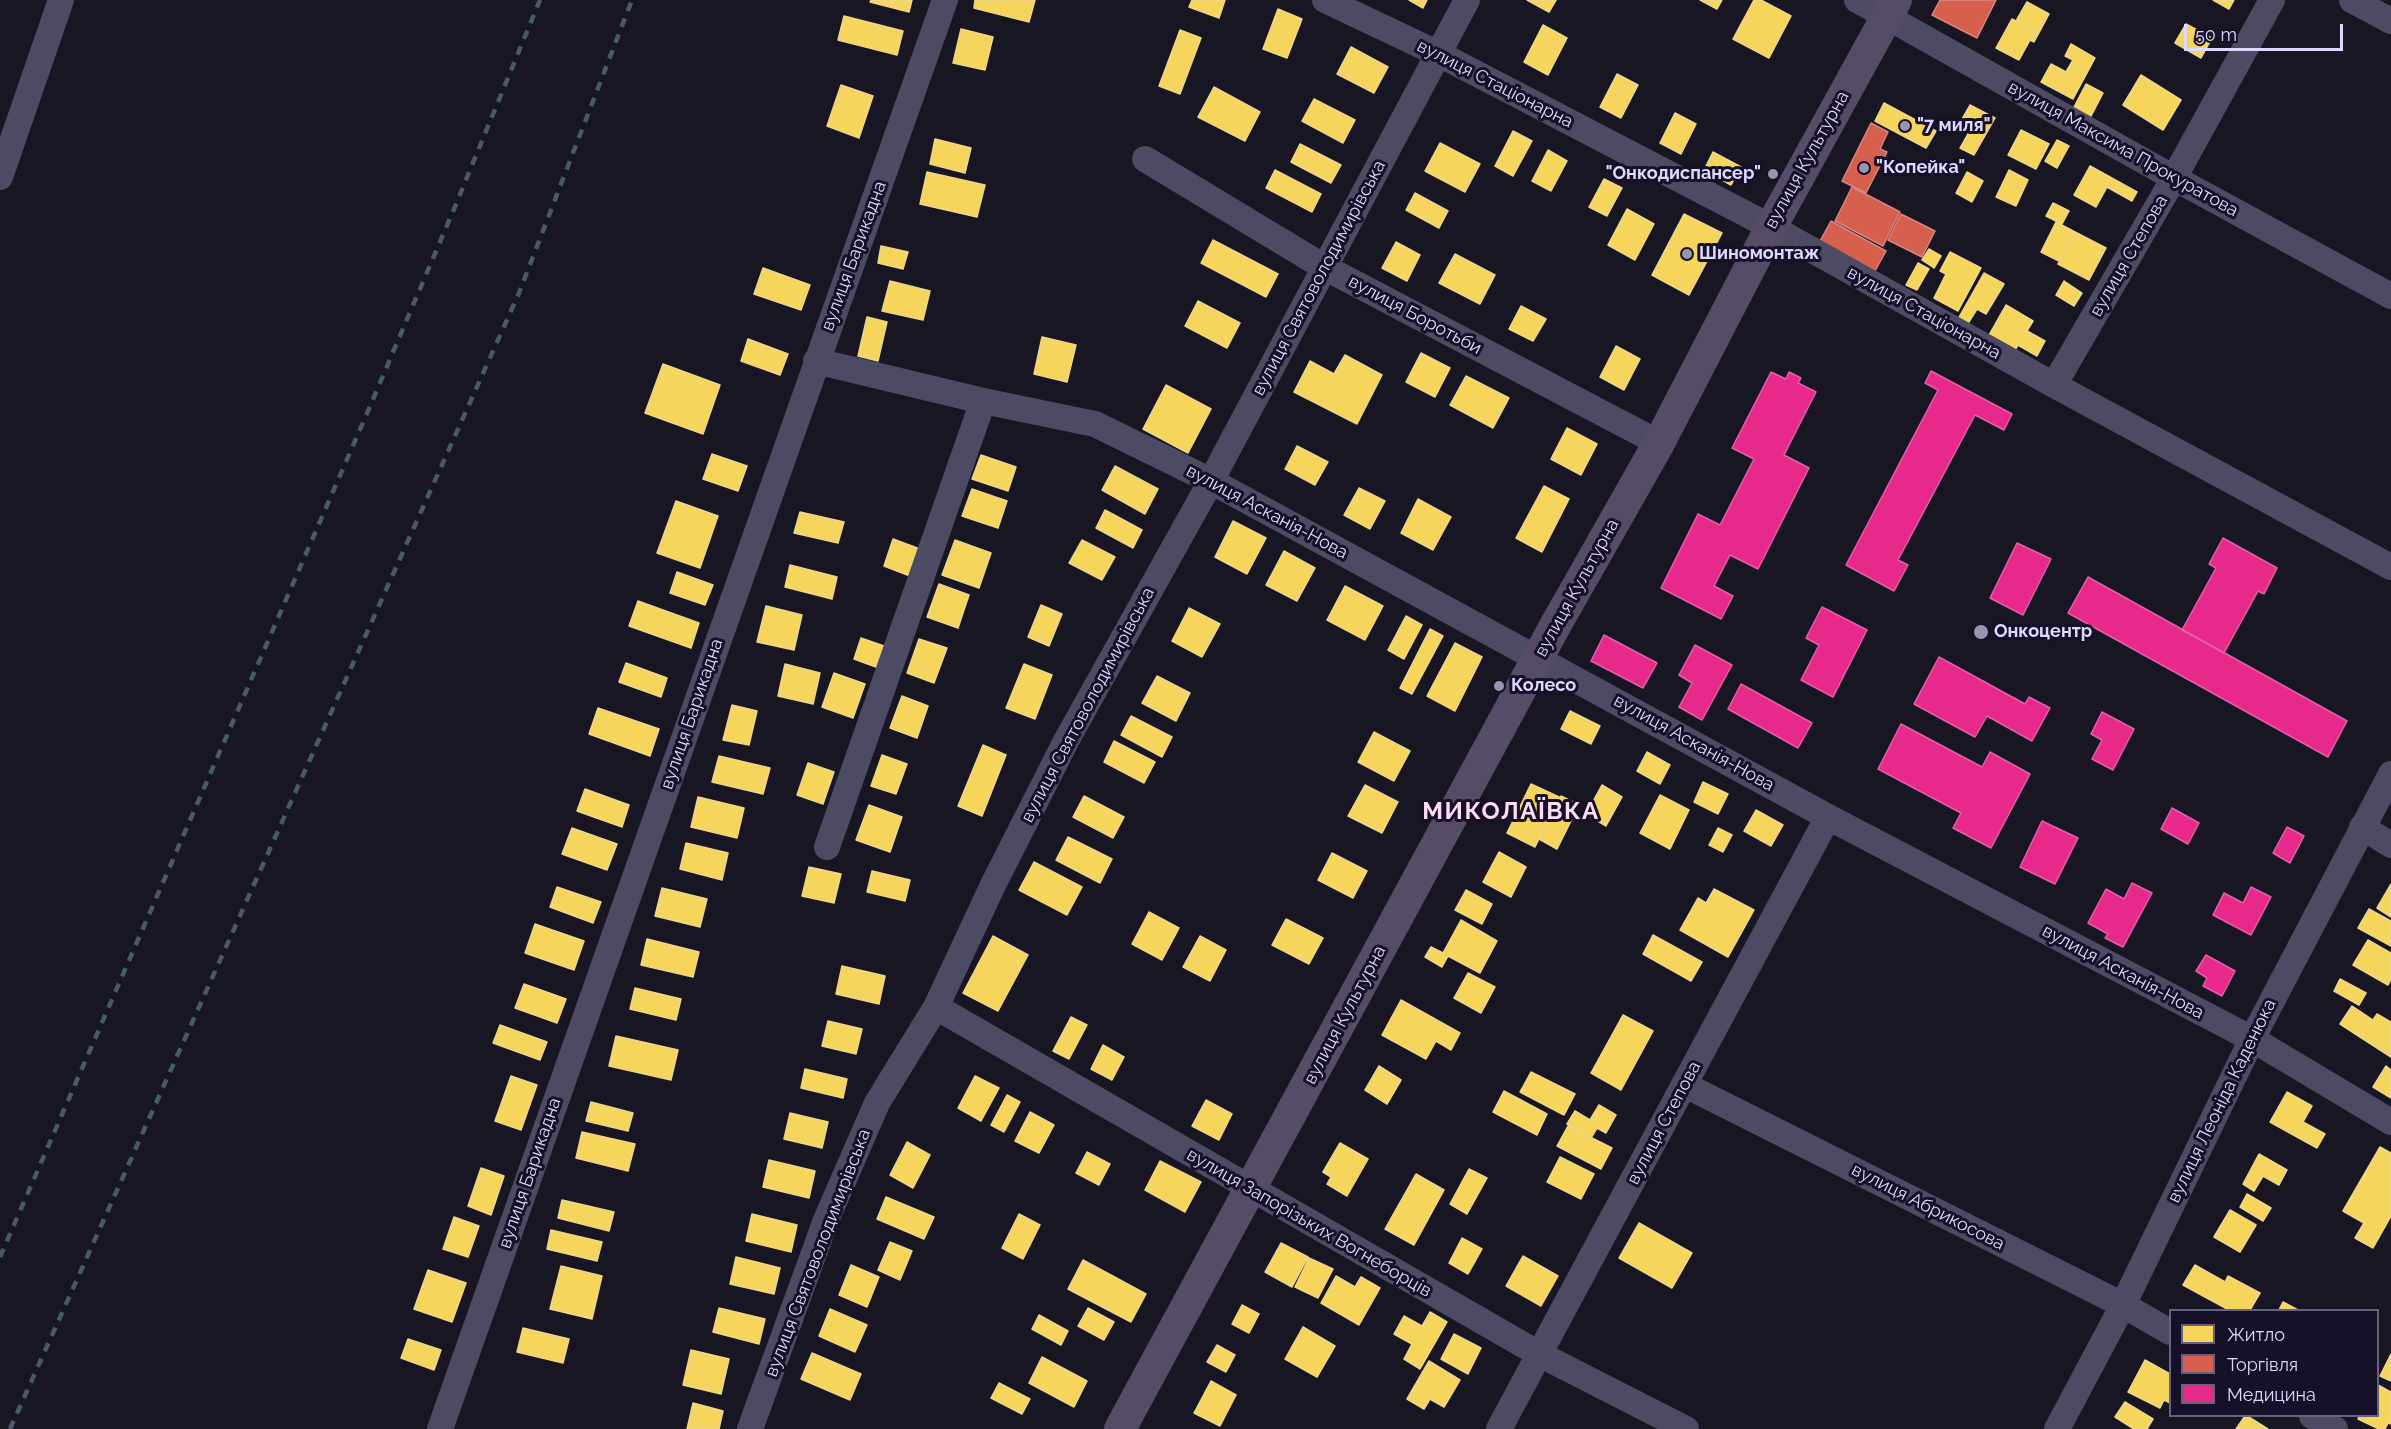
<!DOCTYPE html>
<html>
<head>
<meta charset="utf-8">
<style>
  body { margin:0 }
  #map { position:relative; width:2391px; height:1429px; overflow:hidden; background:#191623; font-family:Raleway,sans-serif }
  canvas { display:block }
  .legend { position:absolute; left:2169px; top:1309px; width:210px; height:108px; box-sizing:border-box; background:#161128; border:2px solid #66617e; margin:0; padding:8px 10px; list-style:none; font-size:18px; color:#ded9fe }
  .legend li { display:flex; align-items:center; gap:12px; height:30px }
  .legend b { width:30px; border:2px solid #66617e }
  .scale { position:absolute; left:2184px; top:24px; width:159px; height:27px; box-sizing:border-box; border:3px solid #ded9fe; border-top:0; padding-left:8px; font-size:18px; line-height:21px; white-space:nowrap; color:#ded9fe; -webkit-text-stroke:4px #161128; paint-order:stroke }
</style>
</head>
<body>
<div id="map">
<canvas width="2391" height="1429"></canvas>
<ul class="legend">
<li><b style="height:16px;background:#f6d55c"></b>Житло</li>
<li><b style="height:16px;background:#d6604d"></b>Торгівля</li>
<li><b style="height:16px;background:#e7298a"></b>Медицина</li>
</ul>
<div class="scale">50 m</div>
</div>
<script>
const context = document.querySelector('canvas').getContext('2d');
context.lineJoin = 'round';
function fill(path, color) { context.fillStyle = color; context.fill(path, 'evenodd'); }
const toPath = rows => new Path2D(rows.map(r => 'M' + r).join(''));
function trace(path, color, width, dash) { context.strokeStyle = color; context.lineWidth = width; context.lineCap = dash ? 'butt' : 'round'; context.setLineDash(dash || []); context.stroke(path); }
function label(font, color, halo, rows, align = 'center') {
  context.font = font + ' Raleway,sans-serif'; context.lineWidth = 6; context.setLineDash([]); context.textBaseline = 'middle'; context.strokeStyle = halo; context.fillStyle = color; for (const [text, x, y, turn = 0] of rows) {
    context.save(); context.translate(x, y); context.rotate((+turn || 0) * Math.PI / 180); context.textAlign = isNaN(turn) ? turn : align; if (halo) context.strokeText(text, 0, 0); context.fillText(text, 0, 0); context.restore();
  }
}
const homes = toPath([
  [871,0,912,0,909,12,870,2,871,0],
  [975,0,1035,0,1029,22,974,8,975,0],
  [1192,0,1225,0,1219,18,1189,7,1192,0],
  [1409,0,1427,0,1423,8,1409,0],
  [1527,0,1556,0,1549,12,1527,0],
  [1700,0,1722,0,1717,9,1700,0],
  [1754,0,1761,0,1791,16,1769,58,1733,39,1754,0],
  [2213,0,2234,0,2229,9,2213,0],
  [2027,2,2049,14,2034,42,2030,40,2035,31,2016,21,2027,2],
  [1278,9,1302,19,1287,58,1263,49,1278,9],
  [844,16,903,31,897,55,838,40,844,16],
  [2012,19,2035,31,2019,60,1996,48,2012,19],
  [2186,24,2212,38,2201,58,2175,43,2186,24],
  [1543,25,1567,38,1548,75,1524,62,1543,25],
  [961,29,993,37,985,70,953,63,961,29],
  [1180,30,1201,38,1180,94,1159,86,1180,30],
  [2071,44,2095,58,2073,99,2041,82,2051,64,2066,72,2073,60,2065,56,2071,44],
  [1351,47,1388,67,1374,93,1337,74,1351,47],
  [1617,74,1638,85,1621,118,1600,107,1617,74],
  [2141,75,2181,100,2163,130,2123,105,2141,75],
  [2086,84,2103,93,2089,120,2072,111,2086,84],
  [841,85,873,96,859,138,827,126,841,85],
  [1214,87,1260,112,1245,141,1198,117,1214,87],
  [1314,99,1355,120,1343,143,1302,121,1314,99],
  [1884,103,1936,131,1926,148,1875,121,1884,103],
  [1970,105,1995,118,1974,155,1960,148,1973,125,1962,119,1970,105],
  [1675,113,1696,124,1681,154,1660,143,1675,113],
  [2021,130,2049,144,2036,169,2008,155,2021,130],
  [1513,131,1532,141,1513,176,1495,166,1513,131],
  [935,139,971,148,965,173,930,164,935,139],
  [2057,140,2069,146,2057,168,2045,161,2057,140],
  [1440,143,1480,164,1465,192,1425,171,1440,143],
  [1300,144,1341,165,1331,183,1291,162,1300,144],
  [1548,150,1567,161,1551,191,1532,181,1548,150],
  [1713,152,1741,167,1731,185,1704,170,1713,152],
  [2090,166,2137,192,2132,201,2107,187,2096,207,2074,195,2090,166],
  [1275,170,1321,194,1312,212,1266,188,1275,170],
  [2009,170,2028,180,2016,206,1996,197,2009,170],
  [927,172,985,185,977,217,920,204,927,172],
  [1967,172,1983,181,1972,202,1956,193,1967,172],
  [1604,179,1622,188,1607,216,1589,207,1604,179],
  [1415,193,1448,211,1439,228,1406,210,1415,193],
  [2053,203,2069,211,2062,224,2046,216,2053,203],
  [1627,209,1654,224,1635,260,1608,245,1627,209],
  [1684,214,1722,233,1689,295,1652,275,1684,214],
  [2056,222,2075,232,2059,261,2041,252,2056,222],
  [2075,232,2106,248,2089,280,2058,264,2075,232],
  [1213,240,1278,274,1266,297,1201,263,1213,240],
  [1396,242,1420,255,1407,281,1382,268,1396,242],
  [881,246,908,252,903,269,878,263,881,246],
  [1929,249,1941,256,1934,268,1922,260,1929,249],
  [1950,252,1981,268,1958,311,1934,298,1946,274,1940,271,1950,252],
  [1455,254,1495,275,1480,304,1439,283,1455,254],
  [1918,263,1929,269,1917,290,1906,285,1918,263],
  [763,268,810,285,801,310,754,294,763,268],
  [1984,273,2004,284,1986,314,1977,309,1967,325,1958,319,1984,273],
  [890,281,930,291,923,320,882,311,890,281],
  [2064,281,2082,293,2074,306,2056,295,2064,281],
  [1198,301,1240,323,1227,348,1185,326,1198,301],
  [2006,305,2033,321,2027,331,2045,341,2037,356,2018,345,2015,350,1989,335,2006,305],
  [1521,306,1546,319,1533,341,1509,329,1521,306],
  [867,317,887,322,878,361,858,356,867,317],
  [1042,337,1076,345,1067,382,1034,374,1042,337],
  [748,339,788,354,780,375,741,361,748,339],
  [1616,346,1640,359,1624,390,1600,377,1616,346],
  [1421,353,1450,368,1435,397,1406,382,1421,353],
  [1345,355,1382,375,1357,424,1294,392,1310,361,1334,374,1345,355],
  [663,364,720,385,703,434,645,413,663,364],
  [1466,376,1509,398,1493,428,1450,405,1466,376],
  [1166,385,1211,409,1188,453,1143,429,1166,385],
  [1567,428,1597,444,1581,475,1551,459,1567,428],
  [1297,446,1328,462,1315,485,1285,469,1297,446],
  [712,454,747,466,738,491,703,479,712,454],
  [981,455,1016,467,1008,491,972,479,981,455],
  [1115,466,1158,489,1145,514,1102,490,1115,466],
  [1544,486,1569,499,1542,552,1516,538,1544,486],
  [1359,488,1385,501,1370,529,1344,515,1359,488],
  [972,489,1007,501,998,528,962,516,972,489],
  [1418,499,1451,517,1433,550,1401,533,1418,499],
  [676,501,718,516,700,568,657,553,676,501],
  [1105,510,1142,530,1133,548,1096,528,1105,510],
  [800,512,844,522,838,543,794,533,800,512],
  [1233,521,1266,538,1247,574,1215,557,1233,521],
  [893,539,920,549,910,576,884,566,893,539],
  [955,540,991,553,979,588,942,575,955,540],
  [1082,540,1115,557,1102,580,1069,563,1082,540],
  [1284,551,1315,568,1297,601,1266,585,1284,551],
  [790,565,837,577,832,599,785,587,790,565],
  [677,572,713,585,705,605,670,593,677,572],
  [939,584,969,595,958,628,927,617,939,584],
  [1345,586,1383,606,1365,640,1327,620,1345,586],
  [638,601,699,623,691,648,629,626,638,601],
  [1041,605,1062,614,1049,646,1028,637,1041,605],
  [766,606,802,615,794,650,757,642,766,606],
  [1189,608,1220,624,1202,657,1172,641,1189,608],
  [1406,616,1422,625,1404,659,1388,650,1406,616],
  [1430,629,1443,636,1412,694,1400,688,1430,629],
  [861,638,884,646,876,667,854,659,861,638],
  [919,639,947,648,934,683,907,673,919,639],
  [1455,643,1482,657,1455,711,1427,696,1455,643],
  [626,663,667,678,661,697,619,682,626,663],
  [785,664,820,673,813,704,778,696,785,664],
  [1024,664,1052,675,1035,719,1006,708,1024,664],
  [834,673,865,684,853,718,822,707,834,673],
  [1157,676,1190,693,1176,721,1142,703,1157,676],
  [902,696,928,706,917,738,890,728,902,696],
  [732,705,757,711,749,745,723,740,732,705],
  [598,708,659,729,650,756,589,734,598,708],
  [1570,711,1600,726,1591,744,1561,729,1570,711],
  [1131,716,1172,737,1162,757,1121,735,1131,716],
  [1374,732,1410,751,1394,781,1358,762,1374,732],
  [1114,741,1155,762,1144,783,1104,762,1114,741],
  [983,745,1006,755,982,816,958,806,983,745],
  [1647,752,1670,765,1660,784,1637,771,1647,752],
  [882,755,907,764,896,794,871,786,882,755],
  [719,756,770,768,763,794,712,782,719,756],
  [808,763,834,772,823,804,797,795,808,763],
  [1703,782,1728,794,1718,814,1694,802,1703,782],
  [1531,784,1559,797,1535,847,1507,833,1531,784],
  [1365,785,1398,802,1382,833,1348,816,1365,785],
  [1602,785,1622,797,1606,826,1586,814,1602,785],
  [585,789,629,805,622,827,577,811,585,789],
  [1660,795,1689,810,1670,849,1640,833,1660,795],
  [1084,796,1124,817,1113,838,1073,817,1084,796],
  [1561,796,1579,805,1557,849,1539,839,1561,796],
  [698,797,744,808,737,838,691,827,698,797],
  [869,805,902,817,890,852,856,840,869,805],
  [1756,810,1783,825,1771,846,1744,831,1756,810],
  [572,828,617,844,607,870,562,854,572,828],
  [1718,828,1732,835,1723,852,1709,845,1718,828],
  [1068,837,1112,859,1100,883,1056,860,1068,837],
  [686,843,728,853,722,880,680,869,686,843],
  [1499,852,1526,867,1511,897,1483,882,1499,852],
  [1332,853,1367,871,1353,898,1318,880,1332,853],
  [1034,862,1082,887,1067,915,1019,890,1034,862],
  [809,867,841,874,834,903,802,896,809,867],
  [872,871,910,880,905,901,867,892,872,871],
  [2391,884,2391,917,2377,908,2391,884],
  [557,887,601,902,593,923,550,907,557,887],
  [662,888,707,899,700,927,655,916,662,888],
  [1714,889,1754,910,1728,957,1680,930,1698,898,1706,903,1714,889],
  [1466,890,1492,904,1482,924,1455,910,1466,890],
  [2369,909,2391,921,2391,946,2358,928,2369,909],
  [1149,912,1179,928,1162,960,1132,944,1149,912],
  [1286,919,1323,938,1309,964,1272,945,1286,919],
  [1461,920,1497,941,1480,973,1448,956,1442,967,1425,957,1431,947,1443,953,1461,920],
  [535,924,584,941,574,970,525,953,535,924],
  [1653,935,1702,962,1691,981,1643,954,1653,935],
  [993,936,1028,955,998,1011,963,993,993,936],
  [1200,936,1226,950,1210,981,1183,967,1200,936],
  [647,939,699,952,693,977,641,965,647,939],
  [2368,940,2391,953,2391,979,2388,985,2353,965,2368,940],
  [842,966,885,976,879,1004,836,994,842,966],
  [1468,973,1495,987,1481,1013,1454,998,1468,973],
  [2340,979,2366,993,2359,1005,2334,991,2340,979],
  [524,984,566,999,557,1023,515,1008,524,984],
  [635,988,681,999,676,1020,630,1009,635,988],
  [1401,1000,1460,1033,1451,1050,1436,1041,1426,1059,1382,1035,1401,1000],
  [2352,1006,2373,1020,2377,1014,2391,1022,2391,1057,2340,1024,2352,1006],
  [1623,1015,1653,1031,1621,1090,1591,1073,1623,1015],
  [1071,1017,1087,1025,1069,1059,1053,1051,1071,1017],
  [828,1021,862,1029,856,1054,822,1046,828,1021],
  [500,1025,547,1042,540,1060,493,1043,500,1025],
  [616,1036,678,1050,671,1080,609,1066,616,1036],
  [1103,1045,1124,1057,1112,1080,1091,1069,1103,1045],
  [1379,1066,1401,1080,1387,1104,1365,1090,1379,1066],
  [2386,1066,2391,1070,2391,1098,2373,1087,2386,1066],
  [805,1069,847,1079,843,1098,801,1088,805,1069],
  [1531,1072,1575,1094,1564,1115,1520,1092,1531,1072],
  [511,1076,537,1085,521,1130,495,1121,511,1076],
  [975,1076,999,1088,981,1121,958,1108,975,1076],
  [1504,1091,1547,1114,1537,1135,1493,1112,1504,1091],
  [2287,1092,2312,1106,2303,1122,2325,1134,2317,1148,2270,1122,2287,1092],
  [1007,1095,1020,1102,1004,1132,991,1125,1007,1095],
  [1206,1100,1232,1114,1219,1140,1192,1126,1206,1100],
  [591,1102,633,1113,628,1131,586,1121,591,1102],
  [1599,1105,1616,1115,1606,1133,1597,1128,1591,1138,1567,1124,1575,1111,1590,1120,1599,1105],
  [1030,1112,1054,1125,1039,1153,1015,1141,1030,1112],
  [790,1113,828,1122,822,1148,784,1139,790,1113],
  [1568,1126,1612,1148,1601,1169,1557,1146,1568,1126],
  [582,1132,635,1144,628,1171,576,1158,582,1132],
  [907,1142,930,1155,913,1188,890,1175,907,1142],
  [1340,1143,1368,1159,1347,1196,1327,1184,1331,1177,1323,1172,1340,1143],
  [2380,1147,2391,1153,2391,1216,2373,1248,2355,1238,2364,1223,2343,1211,2380,1147],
  [1087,1152,1110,1164,1099,1185,1076,1173,1087,1152],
  [2259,1154,2287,1170,2279,1185,2263,1176,2254,1191,2243,1184,2259,1154],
  [1560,1157,1594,1174,1581,1199,1547,1182,1560,1157],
  [769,1160,815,1171,809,1198,763,1187,769,1160],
  [1160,1161,1201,1182,1185,1212,1145,1190,1160,1161],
  [481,1168,504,1176,491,1215,468,1206,481,1168],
  [1469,1169,1487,1178,1467,1214,1450,1204,1469,1169],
  [1416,1174,1444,1190,1414,1245,1385,1229,1416,1174],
  [2247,1194,2271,1208,2263,1221,2240,1207,2247,1194],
  [886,1197,934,1217,924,1239,877,1219,886,1197],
  [562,1200,614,1212,609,1231,558,1218,562,1200],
  [2230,1210,2256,1225,2240,1252,2214,1237,2230,1210],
  [752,1214,797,1225,791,1252,746,1241,752,1214],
  [1019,1214,1040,1225,1023,1259,1002,1248,1019,1214],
  [454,1217,479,1226,468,1257,443,1249,454,1217],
  [1639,1223,1692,1253,1672,1288,1619,1258,1639,1223],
  [551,1230,602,1242,597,1261,547,1249,551,1230],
  [1462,1238,1482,1249,1468,1274,1449,1263,1462,1238],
  [890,1242,912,1251,900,1280,878,1270,890,1242],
  [1281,1243,1308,1257,1292,1287,1265,1272,1281,1243],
  [1523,1256,1558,1276,1541,1306,1506,1286,1523,1256],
  [736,1257,780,1268,774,1294,730,1284,736,1257],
  [1309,1258,1333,1269,1318,1298,1295,1287,1309,1258],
  [1083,1260,1146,1294,1131,1322,1068,1289,1083,1260],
  [851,1265,879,1277,867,1307,839,1295,851,1265],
  [2195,1265,2225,1282,2228,1276,2260,1293,2250,1310,2229,1310,2183,1285,2195,1265],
  [561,1266,602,1276,592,1319,550,1309,561,1266],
  [428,1270,466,1283,452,1322,414,1309,428,1270],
  [1336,1276,1355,1287,1361,1277,1380,1288,1359,1325,1321,1303,1336,1276],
  [2283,1302,2298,1310,2279,1310,2283,1302],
  [1242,1305,1259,1314,1249,1333,1232,1324,1242,1305],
  [719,1308,765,1319,759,1344,713,1332,719,1308],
  [1088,1308,1114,1322,1104,1340,1078,1326,1088,1308],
  [830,1309,867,1325,855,1352,819,1336,830,1309],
  [1430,1312,1447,1322,1420,1369,1404,1359,1412,1344,1394,1334,1404,1316,1422,1326,1430,1312],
  [1039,1315,1068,1331,1061,1345,1032,1329,1039,1315],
  [1303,1327,1335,1346,1317,1377,1285,1359,1303,1327],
  [523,1328,569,1339,563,1363,517,1352,523,1328],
  [1454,1334,1481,1348,1468,1374,1441,1359,1454,1334],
  [408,1339,441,1350,434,1370,401,1358,408,1339],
  [1217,1345,1235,1355,1226,1372,1207,1362,1217,1345],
  [691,1350,729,1359,721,1394,683,1385,691,1350],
  [812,1353,861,1374,850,1400,801,1379,812,1353],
  [2391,1354,2391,1381,2380,1376,2391,1354],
  [1042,1357,1087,1381,1074,1407,1029,1383,1042,1357],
  [2145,1360,2170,1374,2170,1403,2164,1400,2160,1408,2128,1392,2145,1360],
  [1429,1361,1460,1380,1444,1407,1430,1399,1424,1409,1407,1399,1429,1361],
  [1211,1381,1236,1395,1220,1426,1194,1413,1211,1381],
  [999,1383,1030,1399,1022,1414,991,1398,999,1383],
  [2378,1385,2391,1392,2391,1424,2388,1423,2385,1429,2379,1429,2358,1419,2359,1416,2378,1416,2378,1385],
  [2125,1402,2153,1419,2147,1429,2134,1429,2115,1417,2125,1402],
  [693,1403,723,1411,719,1429,687,1429,693,1403],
  [2245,1416,2247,1416,2268,1429,2236,1429,2245,1416]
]);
fill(homes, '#f6d55c');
trace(homes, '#efd68d', 1.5);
const shops = toPath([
  [1940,0,1996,0,1977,38,1932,15,1940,0],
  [1871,123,1888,132,1880,149,1887,152,1866,193,1842,181,1871,123],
  [1852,187,1900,212,1883,246,1835,221,1852,187],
  [1901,214,1935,231,1922,257,1888,240,1901,214],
  [1831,221,1886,251,1875,271,1820,241,1831,221]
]);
fill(shops, '#d6604d');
trace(shops, '#d88482', 1.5);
const health = toPath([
  [1931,371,2012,414,2004,430,1975,415,1898,560,1908,565,1894,591,1846,565,1938,390,1925,383,1931,371],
  [1771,372,1786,379,1789,372,1801,378,1798,383,1816,392,1784,455,1809,468,1758,569,1730,555,1714,586,1733,596,1721,619,1661,588,1698,514,1720,525,1754,459,1732,448,1771,372],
  [2223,538,2277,568,2264,594,2258,591,2224,653,2182,630,2216,568,2209,564,2223,538],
  [2017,543,2051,559,2023,615,1990,598,2017,543],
  [2088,577,2347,721,2328,757,2068,613,2088,577],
  [1822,607,1867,630,1833,697,1801,680,1819,645,1806,638,1822,607],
  [1604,635,1657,663,1643,688,1591,661,1604,635],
  [1695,645,1732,665,1702,720,1679,707,1692,683,1679,675,1695,645],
  [1939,657,2025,704,2029,697,2050,708,2032,741,1987,716,1975,737,1914,704,1939,657],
  [1741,684,1812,723,1798,748,1728,709,1741,684],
  [2102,712,2134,729,2113,770,2092,759,2102,740,2091,734,2102,712],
  [1901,724,1982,767,1990,752,2030,774,1991,848,1953,828,1961,813,1878,769,1901,724],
  [2172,808,2199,823,2188,844,2161,829,2172,808],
  [2042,821,2078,838,2055,884,2020,867,2042,821],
  [2287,827,2304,836,2290,863,2273,853,2287,827],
  [2132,883,2152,893,2123,947,2105,938,2108,934,2088,923,2106,889,2124,899,2132,883],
  [2251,887,2271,897,2251,935,2213,915,2224,893,2243,903,2251,887],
  [2206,955,2235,971,2222,996,2203,986,2207,978,2196,971,2206,955]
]);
fill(health, '#e7298a');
trace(health, '#e45ead', 1.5);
trace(toPath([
  [1325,0,1439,54,1771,227,2054,385,2391,567],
  [1857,0,2174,178,2391,296],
  [2352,0,2391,21],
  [1145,159,1324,267,1659,443],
  [0,177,61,0],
  [816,361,983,401,1095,424,1211,481,1828,817,2252,1039,2391,1122],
  [2054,385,2174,178,2272,0],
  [2362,827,2391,845],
  [827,847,983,401],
  [936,1007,1539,1354,1686,1429],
  [1685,1085,2123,1305,2170,1332],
  [2312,1416,2335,1429],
  [440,1429,945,0],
  [750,1429,826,1220,877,1103,936,1007,993,885,1066,741,1211,481,1467,0],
  [1499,1429,1828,817],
  [2057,1429,2123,1305,2252,1039,2391,774]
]), '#4d4b63', 26);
trace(toPath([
  [1120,1429,1555,626,1659,443,1771,227,1896,0]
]), '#564c67', 32);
trace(toPath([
  [0,1257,365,418,454,209,540,0],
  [10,1429,519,293,632,0]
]), '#475a6b', 4.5, [9, 8]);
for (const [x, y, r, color] of [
  [1905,126,6,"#9995b1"],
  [1864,168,6,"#9995b1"],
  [1773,174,6,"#9995b1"],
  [1687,254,6,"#9995b1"],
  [1981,632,8,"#9995b1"],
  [1499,686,6,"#9995b1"]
]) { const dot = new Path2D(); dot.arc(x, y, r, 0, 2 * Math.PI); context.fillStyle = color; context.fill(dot); trace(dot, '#161128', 2); }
label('18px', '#ded9fe', '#161128', [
  ["вулиця Стаціонарна",1495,84,27],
  ["вулиця Максима Прокуратова",2123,149,29],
  ["вулиця Культурна",1807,160,-61],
  ["вулиця Барикадна",854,256,-70],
  ["вулиця Степова",2129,256,-60],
  ["вулиця Святоволодимирівська",1319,278,-62],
  ["вулиця Стаціонарна",1924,313,29],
  ["вулиця Боротьби",1415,315,28],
  ["вулиця Асканія-Нова",1267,512,28],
  ["вулиця Культурна",1577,588,-61],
  ["вулиця Святоволодимирівська",1088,705,-62],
  ["вулиця Барикадна",692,714,-71],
  ["вулиця Асканія-Нова",1694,743,29],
  ["вулиця Асканія-Нова",2123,972,28],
  ["вулиця Культурна",1345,1015,-62],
  ["вулиця Леоніда Каденюка",2222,1101,-64],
  ["вулиця Степова",1664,1123,-62],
  ["вулиця Барикадна",530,1173,-71],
  ["вулиця Абрикосова",1928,1207,27],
  ["вулиця Запорізьких Вогнеборців",1309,1223,30],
  ["вулиця Святоволодимирівська",818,1253,-69]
]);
label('bold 18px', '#ded9fe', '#161128', [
  ["\"7 миля\"",1917,126],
  ["\"Копейка\"",1876,168],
  ["\"Онкодиспансер\"",1761,174,"right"],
  ["Шиномонтаж",1699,254],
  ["Онкоцентр",1994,632],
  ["Колесо",1511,686]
], 'left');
context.letterSpacing = '1.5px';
label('bold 24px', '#fedbf0', '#161128', [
  ["МИКОЛАЇВКА",1511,812]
]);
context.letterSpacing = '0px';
</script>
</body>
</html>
